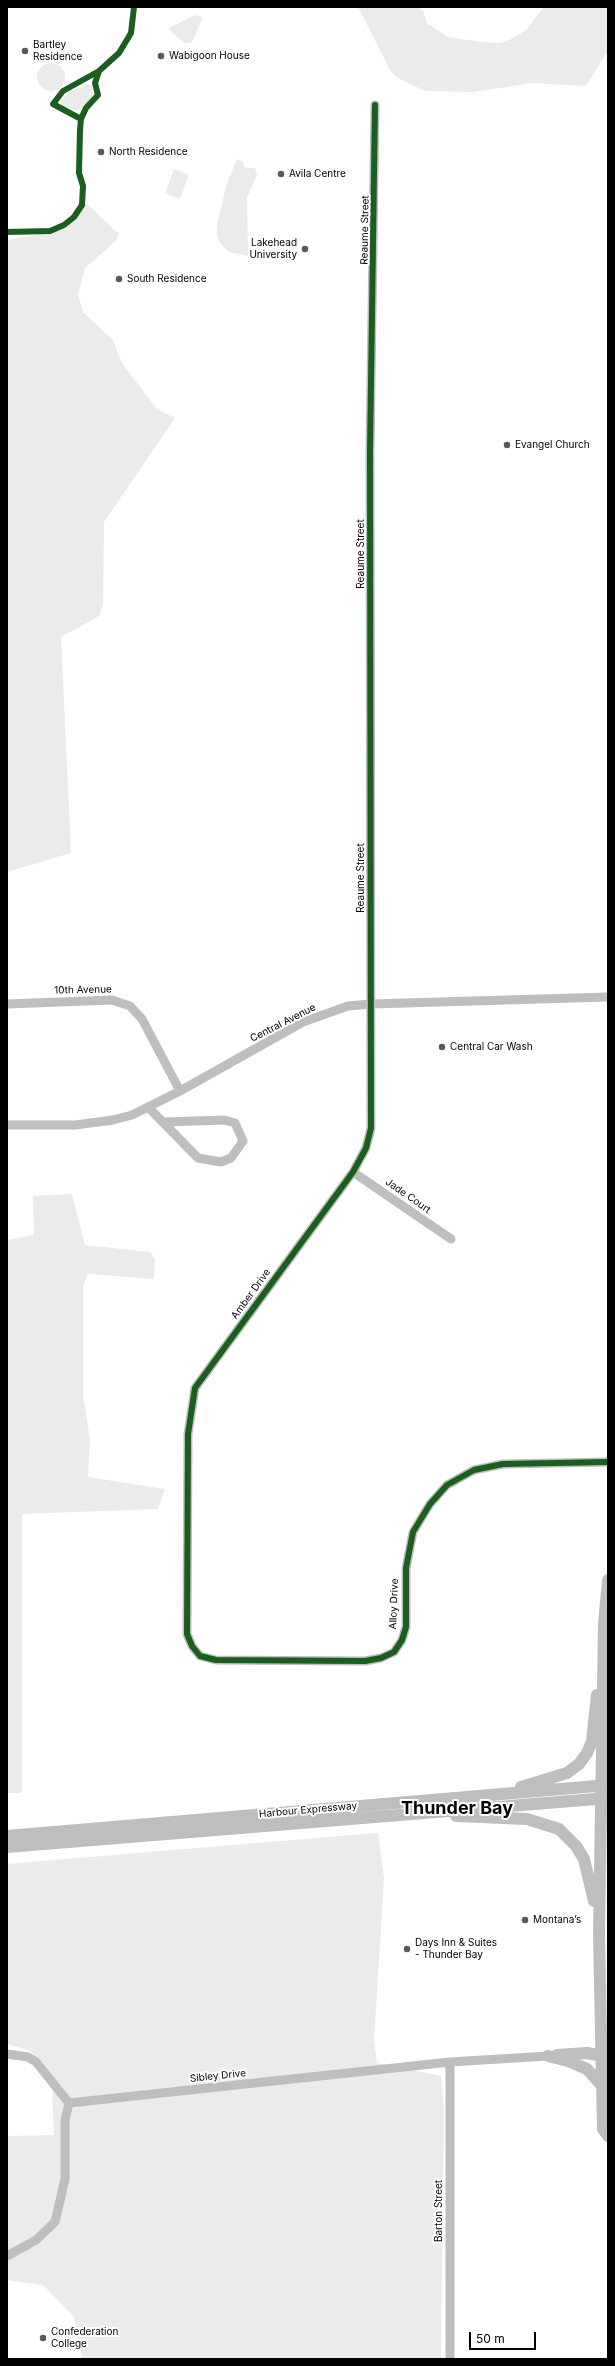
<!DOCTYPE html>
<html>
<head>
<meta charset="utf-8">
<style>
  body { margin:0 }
  #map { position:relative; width:615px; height:2366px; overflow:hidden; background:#fff; font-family:Inter,sans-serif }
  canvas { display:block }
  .frame { position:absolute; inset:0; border:8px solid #000; pointer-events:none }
  .scale { position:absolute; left:469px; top:2332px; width:67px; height:18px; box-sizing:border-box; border:2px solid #000; border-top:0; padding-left:5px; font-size:12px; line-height:14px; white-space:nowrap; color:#000; -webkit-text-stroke:3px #fff; paint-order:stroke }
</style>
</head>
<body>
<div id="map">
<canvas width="615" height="2366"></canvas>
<div class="frame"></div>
<div class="scale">50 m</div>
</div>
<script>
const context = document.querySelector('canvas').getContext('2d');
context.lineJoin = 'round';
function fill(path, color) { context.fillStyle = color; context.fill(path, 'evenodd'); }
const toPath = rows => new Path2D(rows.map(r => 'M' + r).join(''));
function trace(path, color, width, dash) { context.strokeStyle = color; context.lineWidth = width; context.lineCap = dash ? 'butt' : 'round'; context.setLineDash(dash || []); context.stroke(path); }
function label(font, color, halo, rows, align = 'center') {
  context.font = font + ' Inter,sans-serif'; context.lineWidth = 4; context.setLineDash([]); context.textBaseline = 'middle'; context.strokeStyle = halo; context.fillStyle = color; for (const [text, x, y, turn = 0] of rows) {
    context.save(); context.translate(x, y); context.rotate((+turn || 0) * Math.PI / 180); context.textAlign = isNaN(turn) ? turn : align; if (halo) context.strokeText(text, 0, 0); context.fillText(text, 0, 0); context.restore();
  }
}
fill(toPath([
  [358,7,417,7,423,10,427,23,448,37,481,42,500,43,509,40,526,30,544,7,608,7,608,51,586,86,533,83,473,92,425,91,396,77,390,70],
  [195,15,203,17,193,40,190,43,184,43,171,32,169,28],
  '37 77a14 14 0 1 1 28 0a14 14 0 1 1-28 0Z',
  [88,84,92,86,92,97,79,111,61,106,61,101,70,91],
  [237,159,243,162,245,168,255,168,257,175,247,198,248,256,229,252,220,243,217,235,217,224,227,183],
  [174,169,189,175,180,199,165,193],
  [86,203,119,234,116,241,85,268,78,294,83,312,113,340,122,363,157,409,175,418,104,522,103,605,99,616,61,637,71,853,7,872,7,240,65,229],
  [72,1194,85,1245,150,1252,155,1259,154,1279,88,1274,83,1286,83,1394,90,1440,88,1477,165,1489,158,1509,22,1514,22,1793,7,1793,7,1240,34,1235,33,1196],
  [378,1833,384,1878,374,2041,377,2063,441,2076,444,2108,441,2359,82,2359,74,2317,43,2285,7,2280,7,2136,54,2135,52,2087,31,2051,7,2044,7,1864]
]), '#ebebeb');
trace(toPath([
  [375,105,370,452,371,1128,366,1148,353,1172,195,1388,188,1434,187,1634,192,1646,200,1656,216,1660,365,1661,381,1658,394,1652,402,1640,406,1627,406,1568,413,1532,430,1504,447,1485,474,1470,503,1464,608,1462],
  [7,1004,112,1000,130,1006,142,1019,180,1091],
  [148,1107,198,1158,221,1162,231,1158,243,1141,235,1123,224,1120,165,1122],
  [7,1125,75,1125,113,1120,132,1115,180,1091,303,1022,348,1006,371,1004,608,997],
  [353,1172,451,1239],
  [7,2054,28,2057,36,2062,69,2103],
  [69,2103,450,2062,548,2056],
  [7,2256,36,2240,55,2222,65,2179,65,2120,69,2103],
  [450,2359,450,2062]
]), '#bebebe', 9);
trace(toPath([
  [608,1580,604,1624,599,1934,603,2129,608,2136],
  [521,1787,567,1773,579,1764,587,1753,592,1741,597,1695],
  [456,1816,527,1819,559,1829,576,1846,584,1859,594,1901],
  [7,1836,608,1785],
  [7,1847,608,1798],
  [557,2055,587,2053,603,2056,607,2061],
  [548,2056,568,2061,587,2069,603,2087]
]), '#bebebe', 12);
trace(toPath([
  [375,105,370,452,371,1128,366,1148,353,1172,195,1388,188,1434,187,1634,192,1646,200,1656,216,1660,365,1661,381,1658,394,1652,402,1640,406,1627,406,1568,413,1532,430,1504,447,1485,474,1470,503,1464,608,1462],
  [81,119,53,104,63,91,99,71,119,53,131,33,134,7],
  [7,232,50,231,64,225,74,217,82,205,83,186,79,173,80,130,81,119,86,108,98,95,95,83,99,71]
]), '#1b5e20', 6);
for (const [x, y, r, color] of [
  [25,51,4,"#595959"],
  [161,56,4,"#595959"],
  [101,152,4,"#595959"],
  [281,174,4,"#595959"],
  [305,249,4,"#595959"],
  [119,279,4,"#595959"],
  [507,445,4,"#595959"],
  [442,1047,4,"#595959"],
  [525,1920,4,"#595959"],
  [407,1949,4,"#595959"],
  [43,2338,4,"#595959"]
]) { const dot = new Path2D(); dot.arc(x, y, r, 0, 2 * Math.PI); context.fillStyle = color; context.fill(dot); trace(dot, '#fff', 1.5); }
label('10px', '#000', '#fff', [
  ["Bartley",33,45],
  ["Residence",33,57],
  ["Wabigoon House",169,56],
  ["North Residence",109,152],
  ["Avila Centre",289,174],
  ["Lakehead",297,243,"right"],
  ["University",297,255,"right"],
  ["South Residence",127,279],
  ["Evangel Church",515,445],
  ["Central Car Wash",450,1047],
  ["Montana’s",533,1920],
  ["Days Inn & Suites",415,1943],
  ["- Thunder Bay",415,1955],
  ["Confederation",51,2332],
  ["College",51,2344]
], 'left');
label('10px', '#000', '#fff', [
  ["Reaume Street",365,230,-89],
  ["Reaume Street",361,554,-90],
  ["Reaume Street",361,878,-90],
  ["10th Avenue",83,990,-1],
  ["Central Avenue",283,1023,-27],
  ["Jade Court",408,1196,35],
  ["Amber Drive",251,1294,-54],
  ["Alloy Drive",394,1604,-88],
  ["Harbour Expressway",308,1810,-5],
  ["Sibley Drive",218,2076,-6],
  ["Barton Street",439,2211,-90]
]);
label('bold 18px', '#000', '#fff', [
  ["Thunder Bay",457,1809]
]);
</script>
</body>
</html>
